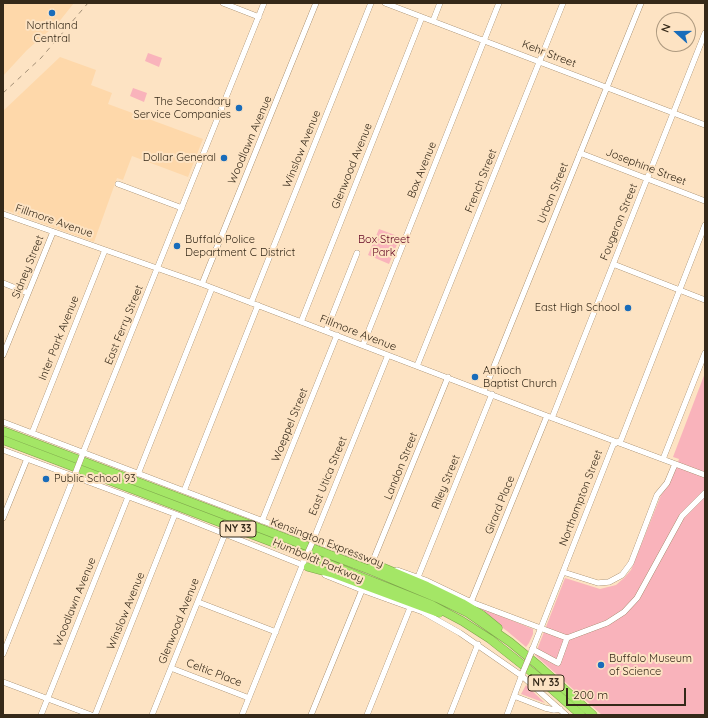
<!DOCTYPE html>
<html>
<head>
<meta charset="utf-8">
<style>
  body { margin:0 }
  #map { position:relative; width:708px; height:718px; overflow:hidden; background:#fde3c3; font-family:Quicksand,sans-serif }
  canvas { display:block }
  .frame { position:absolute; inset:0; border:4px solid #352919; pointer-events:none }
  .north { position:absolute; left:656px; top:12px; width:40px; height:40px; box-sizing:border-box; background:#fde3c3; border:1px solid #ad997f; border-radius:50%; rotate:291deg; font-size:11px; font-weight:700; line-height:16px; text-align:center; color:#352919 }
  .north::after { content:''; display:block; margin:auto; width:14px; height:18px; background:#196cba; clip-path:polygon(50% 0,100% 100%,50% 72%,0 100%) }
  .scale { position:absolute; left:566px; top:688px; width:120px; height:18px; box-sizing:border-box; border:2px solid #352919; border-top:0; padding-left:5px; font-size:12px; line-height:14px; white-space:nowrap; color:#352919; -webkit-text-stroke:3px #fde3c3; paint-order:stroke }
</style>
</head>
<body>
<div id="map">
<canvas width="708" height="718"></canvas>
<div class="frame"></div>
<div class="north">N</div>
<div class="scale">200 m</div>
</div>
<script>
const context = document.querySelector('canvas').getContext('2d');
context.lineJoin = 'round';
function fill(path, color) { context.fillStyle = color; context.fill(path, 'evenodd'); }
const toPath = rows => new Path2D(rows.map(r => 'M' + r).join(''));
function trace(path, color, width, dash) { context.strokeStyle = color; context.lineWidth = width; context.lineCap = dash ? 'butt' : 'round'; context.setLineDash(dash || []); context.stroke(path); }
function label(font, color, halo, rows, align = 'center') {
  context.font = font + ' Quicksand,sans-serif'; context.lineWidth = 4; context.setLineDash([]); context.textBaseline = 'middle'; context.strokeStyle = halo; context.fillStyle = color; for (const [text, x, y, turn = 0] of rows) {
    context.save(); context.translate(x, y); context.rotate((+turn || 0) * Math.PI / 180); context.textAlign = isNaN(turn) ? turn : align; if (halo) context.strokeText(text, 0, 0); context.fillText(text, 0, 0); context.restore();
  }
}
fill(toPath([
  [3,3,74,3,58,23,27,50,3,76],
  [60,57,96,70,91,85,112,93,108,104,203,139,188,177,132,156,123,180,117,178,94,242,3,209,3,111]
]), '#fed8aa');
fill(toPath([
  [148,53,162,58,159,67,145,61],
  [133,88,147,93,144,102,130,96],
  [379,229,400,237,389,264,368,255],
  [705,373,705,715,602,715,535,655,565,578,600,589,616,585,624,578,631,570,661,495,668,486,673,476,679,459,673,457],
  [467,602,533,629,533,634,529,643,526,647,507,631],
  [526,685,545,703,521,694]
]), '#f9b3bb');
const minor = toPath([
  [223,3,259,17],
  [385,3,705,125],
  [433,21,440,3],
  [580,153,705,201],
  [118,184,182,208],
  [3,214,202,284,547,416,705,475],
  [613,264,705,300],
  [3,283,28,293],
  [202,284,316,3],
  [251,303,371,3],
  [301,322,422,17],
  [326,331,357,253],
  [363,345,499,3],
  [3,355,53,232],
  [417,366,563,3],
  [484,391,641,3],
  [552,418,705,33],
  [3,422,376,564],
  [32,433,105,250],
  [3,450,175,514,310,568],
  [82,455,264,3],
  [663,459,705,353],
  [138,474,212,288],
  [184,491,258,305],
  [3,518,27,459],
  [262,521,337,335],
  [312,543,388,355],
  [372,563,448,377],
  [397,570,425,580,471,602,567,638,607,623,624,612,637,598,682,516,705,493],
  [563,572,598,583,609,582,622,575,631,563,657,495,667,483,675,464],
  [325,575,362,590,423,612,460,633,522,676,566,715],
  [418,577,492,394],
  [198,602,276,632],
  [471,602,547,416],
  [532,649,558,663,567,638],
  [531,653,613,445,621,440,705,225],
  [3,654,75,474],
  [171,668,249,698],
  [3,682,91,715],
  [514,696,545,708,554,710,560,709],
  [41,715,128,497],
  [95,715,175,514],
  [152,715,225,534],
  [242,715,304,561],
  [311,715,362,590],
  [367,715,410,608],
  [450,715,478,644],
  [507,715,523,672]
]);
const highway = toPath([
  [3,431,370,570,437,598,468,613,510,642,539,666,593,715],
  [3,440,319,560,432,605,462,621,490,639,538,677,581,715],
  [372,563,427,586,462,603,482,615,498,628],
  [308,567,334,574,439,613]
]);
trace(minor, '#8e714c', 6);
trace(highway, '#7da44b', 9);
trace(minor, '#fff', 5.5);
trace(highway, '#a4e666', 8);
trace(toPath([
  [3,93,41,58,88,3]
]), '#a28e75', 1, [5, 5]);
const minorBridge = toPath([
  [75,474,82,456],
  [304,561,312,543],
  [523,672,531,653]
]);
trace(minorBridge, '#8e714c', 6, []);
trace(minorBridge, '#fff', 5.5);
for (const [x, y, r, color] of [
  [52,13,4,"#196cba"],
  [239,108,4,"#196cba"],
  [224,158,4,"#196cba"],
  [177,246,4,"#196cba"],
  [628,308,4,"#196cba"],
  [475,377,4,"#196cba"],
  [46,479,4,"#196cba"],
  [601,665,4,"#196cba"]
]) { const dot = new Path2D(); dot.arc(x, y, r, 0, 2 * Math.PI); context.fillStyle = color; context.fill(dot); trace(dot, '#fde3c3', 1.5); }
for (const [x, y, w] of [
  [238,529,36],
  [546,683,36]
]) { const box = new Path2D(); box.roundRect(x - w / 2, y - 8, w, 16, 3); context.fillStyle = '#fde3c3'; context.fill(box); trace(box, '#352919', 1); }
label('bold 10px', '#352919', null, [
  ["NY 33",238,529],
  ["NY 33",546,683]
]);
label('11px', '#352919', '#fde3c3', [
  ["Northland",52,26,"center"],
  ["Central",52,39,"center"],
  ["The Secondary",231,102,"right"],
  ["Service Companies",231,115,"right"],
  ["Dollar General",216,158,"right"],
  ["Buffalo Police",185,240],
  ["Department C District",185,253],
  ["East High School",620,308,"right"],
  ["Antioch",483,371],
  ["Baptist Church",483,384],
  ["Public School 93",54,479],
  ["Buffalo Museum",609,659],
  ["of Science",609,672]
], 'left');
label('11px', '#352919', '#fde3c3', [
  ["Kehr Street",549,54,21],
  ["Woodlawn Avenue",250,140,-67],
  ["Winslow Avenue",302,149,-68],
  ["Glenwood Avenue",352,166,-68],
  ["Josephine Street",646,167,21],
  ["Box Avenue",422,170,-68],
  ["French Street",481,181,-68],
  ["Urban Street",553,193,-68],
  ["Fillmore Avenue",54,221,19],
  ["Fougeron Street",619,222,-68],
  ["Sidney Street",28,267,-68],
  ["East Ferry Street",124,325,-68],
  ["Fillmore Avenue",358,333,21],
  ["Inter Park Avenue",59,338,-68],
  ["Woeppel Street",290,425,-68],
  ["Landon Street",401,466,-68],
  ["East Utica Street",328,476,-68],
  ["Riley Street",446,482,-68],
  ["Northampton Street",581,498,-69],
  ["Girard Place",500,505,-68],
  ["Kensington Expressway",327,543,21],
  ["Humboldt Parkway",318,561,23],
  ["Woodlawn Avenue",75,602,-68],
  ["Winslow Avenue",126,611,-68],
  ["Glenwood Avenue",179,621,-68],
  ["Celtic Place",214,673,21]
]);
label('11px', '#600321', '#fde3c3', [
  ["Box Street",384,240],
  ["Park",384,253]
]);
</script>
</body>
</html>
